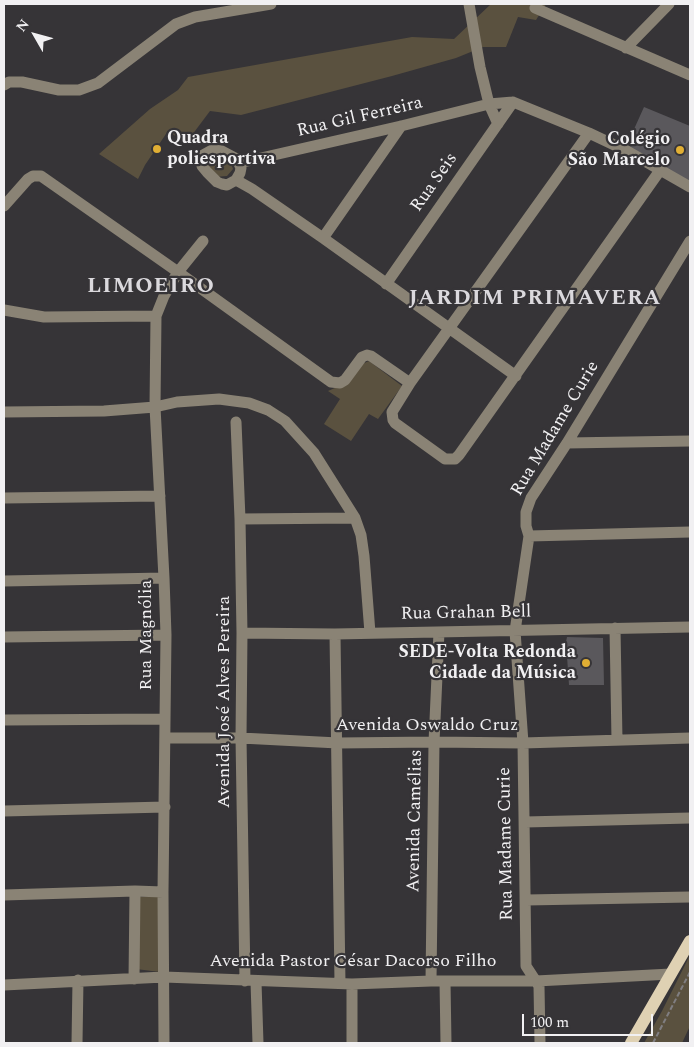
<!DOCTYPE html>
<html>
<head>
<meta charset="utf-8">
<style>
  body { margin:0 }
  #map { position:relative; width:694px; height:1047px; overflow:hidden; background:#363437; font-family:Spectral,serif }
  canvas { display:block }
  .frame { position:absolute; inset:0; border:5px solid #f1f0f2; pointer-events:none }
  .north { position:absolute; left:10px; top:10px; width:50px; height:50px; -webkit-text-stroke:4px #363437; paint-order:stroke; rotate:308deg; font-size:14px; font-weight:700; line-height:20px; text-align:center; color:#f1f0f2 }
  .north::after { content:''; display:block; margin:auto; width:18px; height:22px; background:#f1f0f2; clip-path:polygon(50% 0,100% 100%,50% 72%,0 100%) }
  .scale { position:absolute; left:522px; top:1014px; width:131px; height:22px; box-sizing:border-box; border:2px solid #f1f0f2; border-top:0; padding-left:6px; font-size:15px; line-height:18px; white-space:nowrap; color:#f1f0f2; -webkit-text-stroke:4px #363437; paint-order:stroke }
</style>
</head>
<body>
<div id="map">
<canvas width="694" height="1047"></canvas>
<div class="frame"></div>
<div class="north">N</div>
<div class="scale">100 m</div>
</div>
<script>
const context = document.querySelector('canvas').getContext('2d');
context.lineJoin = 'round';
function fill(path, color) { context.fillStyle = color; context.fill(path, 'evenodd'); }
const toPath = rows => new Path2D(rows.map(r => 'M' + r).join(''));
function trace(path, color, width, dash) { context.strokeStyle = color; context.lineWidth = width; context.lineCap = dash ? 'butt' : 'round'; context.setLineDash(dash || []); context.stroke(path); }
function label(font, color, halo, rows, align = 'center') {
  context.font = font + ' Spectral,serif'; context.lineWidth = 4.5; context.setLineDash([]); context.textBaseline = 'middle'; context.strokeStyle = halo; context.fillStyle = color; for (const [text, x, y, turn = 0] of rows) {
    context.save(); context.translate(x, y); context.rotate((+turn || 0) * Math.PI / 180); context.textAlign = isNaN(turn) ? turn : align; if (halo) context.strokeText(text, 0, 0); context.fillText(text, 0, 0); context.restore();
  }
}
fill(toPath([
  [491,4,546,4,536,20,518,17,506,47,483,47,456,58,392,76,241,115,210,111,186,143,168,131,145,165,138,179,99,154,150,109,178,90,188,77,412,37,454,39],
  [213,154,230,161,233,169,227,176,214,177,204,164,207,157],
  [369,361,402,386,378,419,369,414,351,441,324,424,340,399,328,391,337,387,362,364],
  [138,897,159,897,160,972,136,969],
  [690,955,690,1026,682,1043,644,1043,662,1011]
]), '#5a513f');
fill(toPath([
  [644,107,690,126,690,185,626,147],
  [567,637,603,638,604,685,569,685,566,642]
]), '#5a585c');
trace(toPath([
  [653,1043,690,972]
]), '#807e81', 2, [5, 2.5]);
trace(toPath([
  [469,4,480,67,489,104,513,102,589,133,627,151,690,187],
  [535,8,690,75],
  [626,48,669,4],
  [4,85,9,82,22,82,59,90,79,90,98,83,176,24,195,17,271,4],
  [589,133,410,383,392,412,393,420,395,423,445,459,455,459,459,455,661,169],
  [212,150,222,151,237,159,241,168,240,173,236,180,227,185,222,184,217,182,207,172,202,166,201,161,203,155,212,150],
  [239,163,401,126,489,104,498,124],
  [236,180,252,189,323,238,516,376],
  [4,206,28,179,33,176,41,176,178,272,331,382,340,383,345,380,362,357,367,355,371,356,410,383],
  [323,238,401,126],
  [386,284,513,102],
  [4,310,44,317,156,316],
  [4,412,104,411,155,407,177,402,219,399,249,403,268,410,285,421,314,453,355,518,361,535,364,556,370,633],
  [236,422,240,519,242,633,241,738,245,981],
  [567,443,690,441],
  [4,498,160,496],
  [240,519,355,518],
  [529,536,690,532],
  [4,581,164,578],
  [615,628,617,740],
  [242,633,335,634,690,627],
  [335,634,340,983],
  [4,637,166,635],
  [4,720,165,719],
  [165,738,241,738,338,743,434,742,523,743,690,738],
  [4,811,165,807],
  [525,822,690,818],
  [4,895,135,891,163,892],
  [526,900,690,897],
  [134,979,135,891],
  [431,981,434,742,439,632],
  [445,981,446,1043],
  [256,982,258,1043],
  [4,985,164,977,352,984,431,981,536,981,671,974],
  [77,1043,78,980],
  [164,1043,163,892,166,635,164,578,155,407,156,316,164,296,178,272,203,241],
  [352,1043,352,984],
  [540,1043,539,986,526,966,523,743,515,631,529,536,526,526,526,512,531,498,567,443,690,241]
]), '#8a8375', 11);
trace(toPath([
  [631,1043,690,941]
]), '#dfd1b3', 12);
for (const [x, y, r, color] of [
  [157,149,5,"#e1af34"],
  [680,150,5,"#e1af34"],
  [586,663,5,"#e1af34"]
]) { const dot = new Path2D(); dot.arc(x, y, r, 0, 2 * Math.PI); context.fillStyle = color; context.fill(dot); trace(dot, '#363437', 2); }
label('18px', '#f1f0f2', '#363437', [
  ["Rua Gil Ferreira",360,118,-13],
  ["Rua Seis",435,183,-55],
  ["Rua Madame Curie",556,429,-59],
  ["Rua Grahan Bell",466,614,-1],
  ["Rua Magnólia",147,635,-90],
  ["Avenida José Alves Pereira",225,702,-90],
  ["Avenida Oswaldo Cruz",427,726],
  ["Avenida Camélias",416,821,-89],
  ["Rua Madame Curie",507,844,-91],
  ["Avenida Pastor César Dacorso Filho",353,962]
]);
label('bold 18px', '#f1f0f2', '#363437', [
  ["Quadra",167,139,"left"],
  ["poliesportiva",167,160,"left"],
  ["Colégio",670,140],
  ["São Marcelo",670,161],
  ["SEDE-Volta Redonda",576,653],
  ["Cidade da Música",576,674]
], 'right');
context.letterSpacing = '1px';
label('bold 22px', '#dbd9dd', '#363437', [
  ["LIMOEIRO",151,288],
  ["JARDIM PRIMAVERA",535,300]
]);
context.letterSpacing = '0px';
</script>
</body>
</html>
